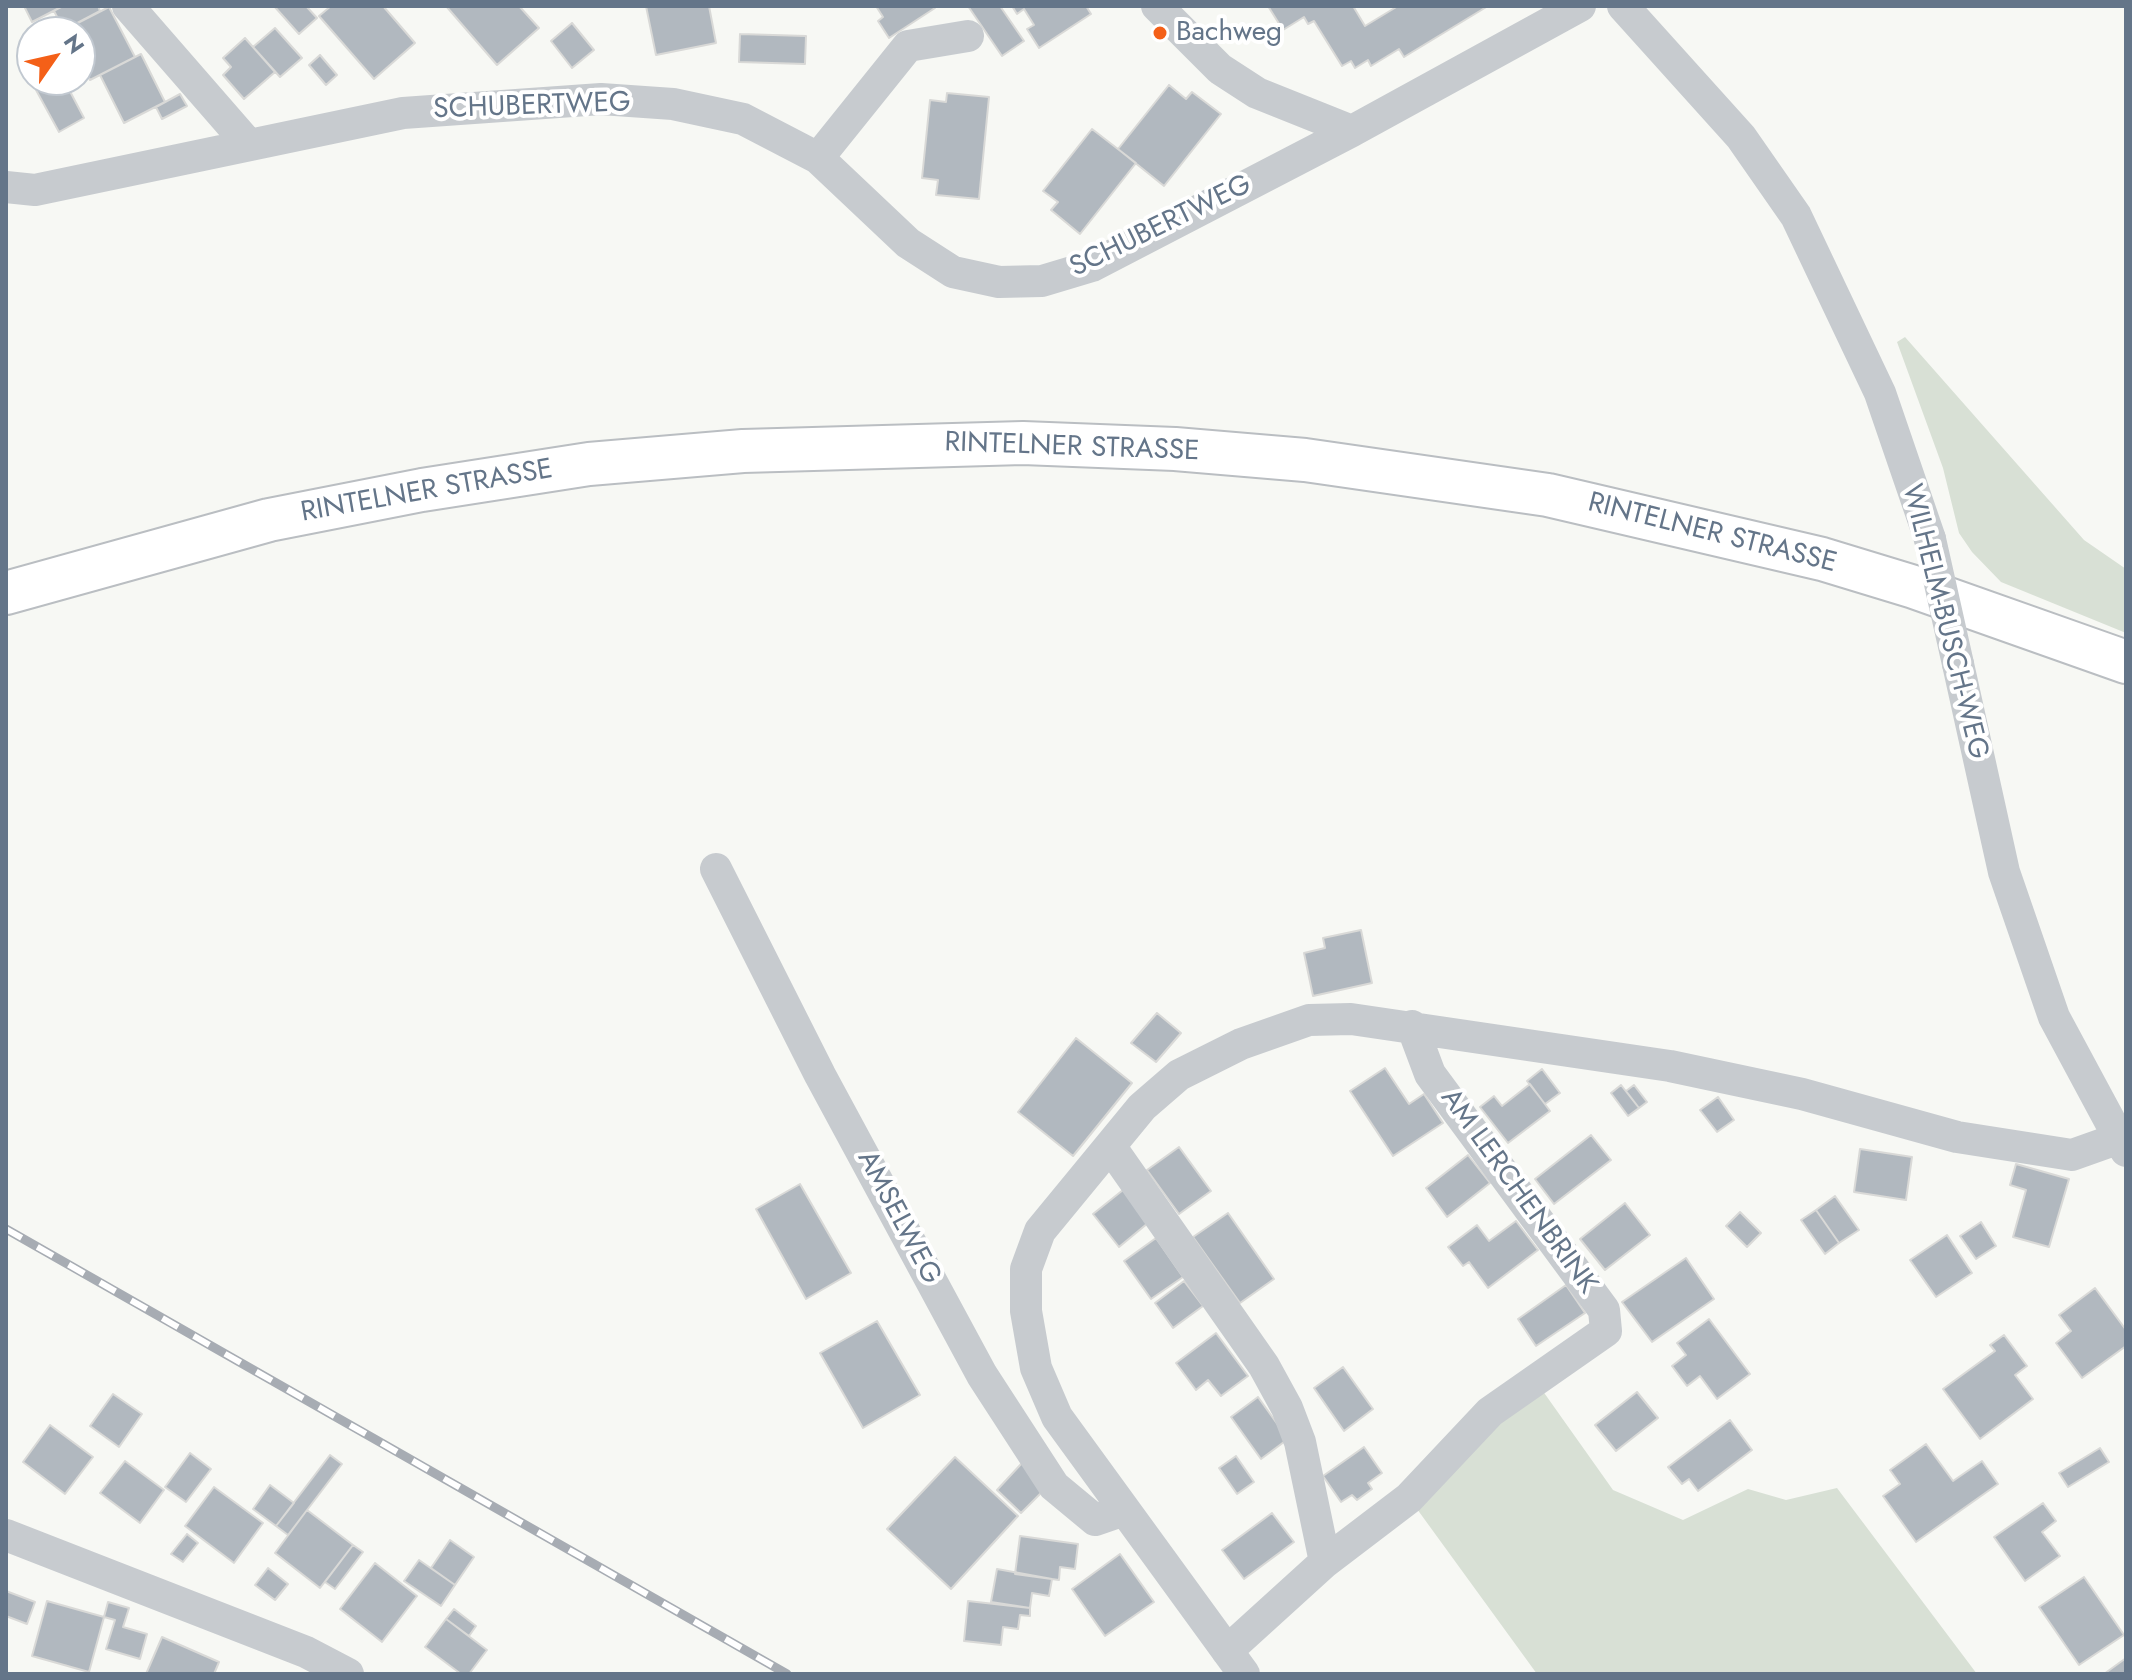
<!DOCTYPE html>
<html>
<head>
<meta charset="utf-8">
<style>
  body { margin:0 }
  #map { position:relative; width:2132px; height:1680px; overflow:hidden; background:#f7f8f4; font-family:Jost,sans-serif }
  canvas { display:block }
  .frame { position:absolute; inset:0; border:8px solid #647589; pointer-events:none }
  .north { position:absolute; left:16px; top:16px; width:80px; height:80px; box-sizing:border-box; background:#fff; border:2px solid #c1c8d0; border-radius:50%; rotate:56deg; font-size:22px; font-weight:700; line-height:32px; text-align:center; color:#647589 }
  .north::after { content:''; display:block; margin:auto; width:28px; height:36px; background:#f46018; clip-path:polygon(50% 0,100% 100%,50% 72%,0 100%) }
</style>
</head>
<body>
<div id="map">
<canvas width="2132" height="1680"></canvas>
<div class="frame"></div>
<div class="north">N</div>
</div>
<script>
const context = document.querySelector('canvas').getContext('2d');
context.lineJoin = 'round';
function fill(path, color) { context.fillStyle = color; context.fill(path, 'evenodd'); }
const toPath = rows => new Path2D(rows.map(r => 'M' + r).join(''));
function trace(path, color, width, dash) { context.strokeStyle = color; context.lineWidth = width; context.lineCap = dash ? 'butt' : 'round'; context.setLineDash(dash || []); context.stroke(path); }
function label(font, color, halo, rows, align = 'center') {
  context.font = font + ' Jost,sans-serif'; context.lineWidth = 8; context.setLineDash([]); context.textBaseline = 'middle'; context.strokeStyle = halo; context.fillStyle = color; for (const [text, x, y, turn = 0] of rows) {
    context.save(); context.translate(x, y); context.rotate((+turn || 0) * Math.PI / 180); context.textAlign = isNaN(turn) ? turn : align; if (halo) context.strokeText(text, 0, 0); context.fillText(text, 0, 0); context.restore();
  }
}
fill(toPath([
  [1905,337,2084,540,2126,569,2126,633,2001,582,1972,552,1959,533,1943,468,1897,342],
  [1535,1380,1613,1490,1683,1520,1748,1489,1786,1500,1837,1488,1977,1674,1537,1674,1409,1498]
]), '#d8e0d5');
const building = toPath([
  [24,6,63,6,32,22,24,6],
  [63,6,98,6,100,11,64,30,54,11,63,6],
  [274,6,306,6,317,18,299,34,274,6],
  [331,6,383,6,415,43,374,79,319,16,331,6],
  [446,6,519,6,539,28,497,65,446,6],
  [646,6,709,6,716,43,656,55,646,6],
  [876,6,934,6,935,8,889,38,878,21,883,17,876,6],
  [968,6,1000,6,1024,41,1002,56,968,6],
  [1012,6,1086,6,1091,14,1039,48,1027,29,1034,25,1024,9,1017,14,1012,6],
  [1268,6,1353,6,1365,26,1398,6,1488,6,1404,57,1399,49,1371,66,1368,60,1355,68,1351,61,1342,66,1314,21,1308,24,1304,17,1283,30,1268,6],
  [109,7,135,57,90,80,80,62,80,32,64,30,109,7],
  [572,23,594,50,572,68,551,41,572,23],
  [275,28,302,58,280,77,253,47,275,28],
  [740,34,806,36,805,64,739,62,740,34],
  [245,38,275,72,244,99,223,75,231,67,223,58,245,38],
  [32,49,32,80,64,80,84,118,59,132,18,57,32,49],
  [141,54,165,102,124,123,100,75,141,54],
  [320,55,337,75,326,85,309,65,320,55],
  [1169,85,1186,99,1192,92,1221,114,1164,186,1118,149,1169,85],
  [947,93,989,97,979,199,936,195,938,180,922,178,930,100,946,102,947,93],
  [180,94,187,106,162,119,156,107,180,94],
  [1092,129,1136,163,1080,234,1051,210,1058,202,1043,191,1092,129],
  [1361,930,1372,983,1313,996,1304,953,1325,948,1323,938,1361,930],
  [1157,1013,1181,1033,1156,1062,1131,1043,1157,1013],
  [1076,1038,1132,1083,1073,1156,1018,1112,1076,1038],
  [1385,1068,1409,1104,1424,1094,1443,1123,1393,1156,1350,1091,1385,1068],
  [1542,1069,1560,1093,1545,1104,1527,1081,1542,1069],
  [1530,1084,1550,1111,1508,1143,1480,1107,1494,1096,1502,1106,1530,1084],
  [1621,1085,1639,1108,1628,1116,1611,1093,1621,1085],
  [1634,1085,1647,1102,1639,1108,1626,1091,1634,1085],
  [1718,1097,1734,1120,1717,1132,1700,1110,1718,1097],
  [1591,1135,1611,1160,1554,1204,1535,1179,1591,1135],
  [1179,1147,1211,1191,1179,1214,1147,1170,1179,1147],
  [1860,1149,1912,1157,1906,1200,1854,1192,1860,1149],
  [1468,1155,1490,1183,1447,1217,1426,1188,1468,1155],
  [2016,1164,2069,1179,2049,1247,2013,1237,2026,1190,2010,1185,2016,1164],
  [800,1184,851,1273,806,1299,756,1209,800,1184],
  [1123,1190,1148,1223,1119,1247,1093,1214,1123,1190],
  [1835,1196,1859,1230,1839,1243,1816,1210,1835,1196],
  [1625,1203,1650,1235,1605,1270,1580,1239,1625,1203],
  [1816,1210,1839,1243,1825,1254,1801,1220,1816,1210],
  [1740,1212,1761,1233,1747,1247,1726,1226,1740,1212],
  [1228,1213,1274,1279,1240,1303,1193,1237,1228,1213],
  [1516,1221,1538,1250,1488,1288,1469,1262,1463,1266,1448,1247,1477,1225,1489,1241,1516,1221],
  [1981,1222,1996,1246,1976,1259,1960,1236,1981,1222],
  [1947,1235,1972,1273,1936,1297,1910,1260,1947,1235],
  [1156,1238,1183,1277,1151,1299,1124,1261,1156,1238],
  [1686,1258,1714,1299,1652,1342,1622,1302,1686,1258],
  [1184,1281,1203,1306,1173,1328,1155,1303,1184,1281],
  [1566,1285,1585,1313,1536,1346,1518,1319,1566,1285],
  [2095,1288,2126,1330,2126,1346,2082,1378,2056,1343,2071,1331,2059,1315,2095,1288],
  [1709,1319,1750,1374,1717,1399,1700,1376,1687,1386,1672,1366,1686,1355,1677,1343,1709,1319],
  [877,1321,920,1395,863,1428,820,1353,877,1321],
  [1216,1333,1248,1376,1221,1396,1208,1380,1196,1390,1176,1363,1216,1333],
  [2004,1335,2027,1366,2015,1375,2033,1399,1980,1439,1943,1389,1995,1351,1990,1345,2004,1335],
  [1343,1367,1373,1409,1344,1431,1314,1388,1343,1367],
  [1637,1392,1658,1418,1616,1451,1595,1425,1637,1392],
  [113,1394,142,1414,119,1447,90,1426,113,1394],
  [1258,1397,1288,1439,1261,1459,1231,1417,1258,1397],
  [1730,1420,1752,1450,1698,1491,1689,1479,1682,1484,1668,1467,1730,1420],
  [50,1425,93,1457,65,1494,23,1462,50,1425],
  [1926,1444,1953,1481,1982,1461,1998,1484,1916,1542,1883,1496,1900,1484,1890,1470,1926,1444],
  [1364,1447,1382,1473,1368,1483,1372,1489,1357,1500,1352,1495,1341,1502,1323,1476,1364,1447],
  [2100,1448,2109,1462,2068,1487,2059,1473,2100,1448],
  [190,1453,211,1469,186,1502,165,1487,190,1453],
  [330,1455,342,1464,288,1535,276,1526,330,1455],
  [1236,1456,1254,1482,1237,1494,1219,1468,1236,1456],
  [955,1457,1018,1516,951,1589,887,1529,955,1457],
  [125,1461,164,1490,140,1523,100,1493,125,1461],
  [1022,1463,1047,1487,1021,1513,997,1490,1022,1463],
  [270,1485,294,1503,276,1526,253,1509,270,1485],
  [214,1487,263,1523,234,1563,185,1526,214,1487],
  [2043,1503,2056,1521,2042,1532,2060,1556,2025,1581,1994,1537,2043,1503],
  [307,1510,353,1545,320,1588,275,1553,307,1510],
  [1272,1513,1294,1542,1244,1579,1222,1550,1272,1513],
  [187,1534,198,1543,183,1562,171,1554,187,1534],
  [1020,1536,1078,1544,1075,1569,1060,1567,1059,1580,1015,1574,1020,1536],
  [450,1540,474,1557,455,1585,431,1568,450,1540],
  [353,1545,363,1552,335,1589,325,1582,353,1545],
  [1120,1554,1154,1602,1105,1636,1072,1589,1120,1554],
  [419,1560,455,1585,441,1606,404,1581,419,1560],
  [375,1563,417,1596,382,1642,340,1609,375,1563],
  [268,1568,288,1584,275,1600,255,1585,268,1568],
  [997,1569,1052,1579,1049,1596,1032,1593,1030,1608,991,1602,997,1569],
  [2084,1577,2124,1635,2079,1665,2039,1607,2084,1577],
  [6,1591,35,1602,27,1624,6,1616,6,1591],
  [47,1601,104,1617,89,1672,32,1656,47,1601],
  [968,1601,1030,1608,1030,1616,1020,1615,1018,1629,1003,1627,1001,1645,964,1641,968,1601],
  [108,1602,129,1608,123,1627,147,1634,140,1659,106,1649,115,1620,104,1617,108,1602],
  [454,1609,476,1626,469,1636,446,1619,454,1609],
  [446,1619,487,1650,469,1674,461,1674,425,1647,446,1619],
  [162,1637,219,1662,214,1674,146,1674,162,1637],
  [2126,1658,2126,1674,2104,1674,2126,1658]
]);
fill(building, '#b1b8bf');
trace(building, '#d9d9d7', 2);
const major = toPath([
  [6,593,269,520,422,490,589,464,743,451,1023,443,1175,449,1305,460,1548,495,1822,559,1914,587,2126,662]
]);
trace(major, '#babec2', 46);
trace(toPath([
  [128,6,249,145],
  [1157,6,1220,69,1257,93,1352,131,1580,6],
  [1623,6,1741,137,1796,216,1880,393,1930,539],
  [818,158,908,46,968,36],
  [6,187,35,190,403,113,601,99,673,104,743,119,818,158,908,243,953,272,999,282,1042,281,1092,266,1352,131],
  [1958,664,2004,872,2054,1017,2126,1151],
  [716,869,820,1075,982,1375,1054,1486,1095,1520,1124,1510],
  [1110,1146,1264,1366,1287,1408,1300,1442,1325,1562],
  [6,1535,306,1652,348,1674],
  [1227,1651,1325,1562,1409,1498,1490,1412,1606,1331,1604,1310,1430,1074,1412,1026],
  [1244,1674,1057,1417,1036,1368,1026,1311,1026,1269,1040,1231,1142,1107,1179,1075,1241,1044,1309,1020,1351,1019,1670,1066,1802,1094,1957,1137,2072,1155,2117,1139]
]), '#c7cbcf', 32);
trace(major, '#fff', 42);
const rail = toPath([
  [6,1229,787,1674]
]);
trace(rail, '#a7acb3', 9);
trace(rail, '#fff', 6, [18]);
trace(toPath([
  [1930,539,1958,664]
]), '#c7cbcf', 32);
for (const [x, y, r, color] of [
  [1160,33,8,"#f46018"]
]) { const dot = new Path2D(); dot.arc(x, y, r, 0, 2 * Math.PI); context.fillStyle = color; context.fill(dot); trace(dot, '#fff', 3); }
label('28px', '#647589', '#fff', [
  ["Bachweg",1176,33]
], 'left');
label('28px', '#647589', '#fff', [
  ["SCHUBERTWEG",532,107,-2],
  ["SCHUBERTWEG",1161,227,-26],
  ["RINTELNER STRASSE",1072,448,2],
  ["RINTELNER STRASSE",427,492,-10],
  ["RINTELNER STRASSE",1712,534,14],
  ["WILHELM-BUSCH-WEG",1944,622,76],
  ["AM LERCHENBRINK",1518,1192,54],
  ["AMSELWEG",898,1218,62]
]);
</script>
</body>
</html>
